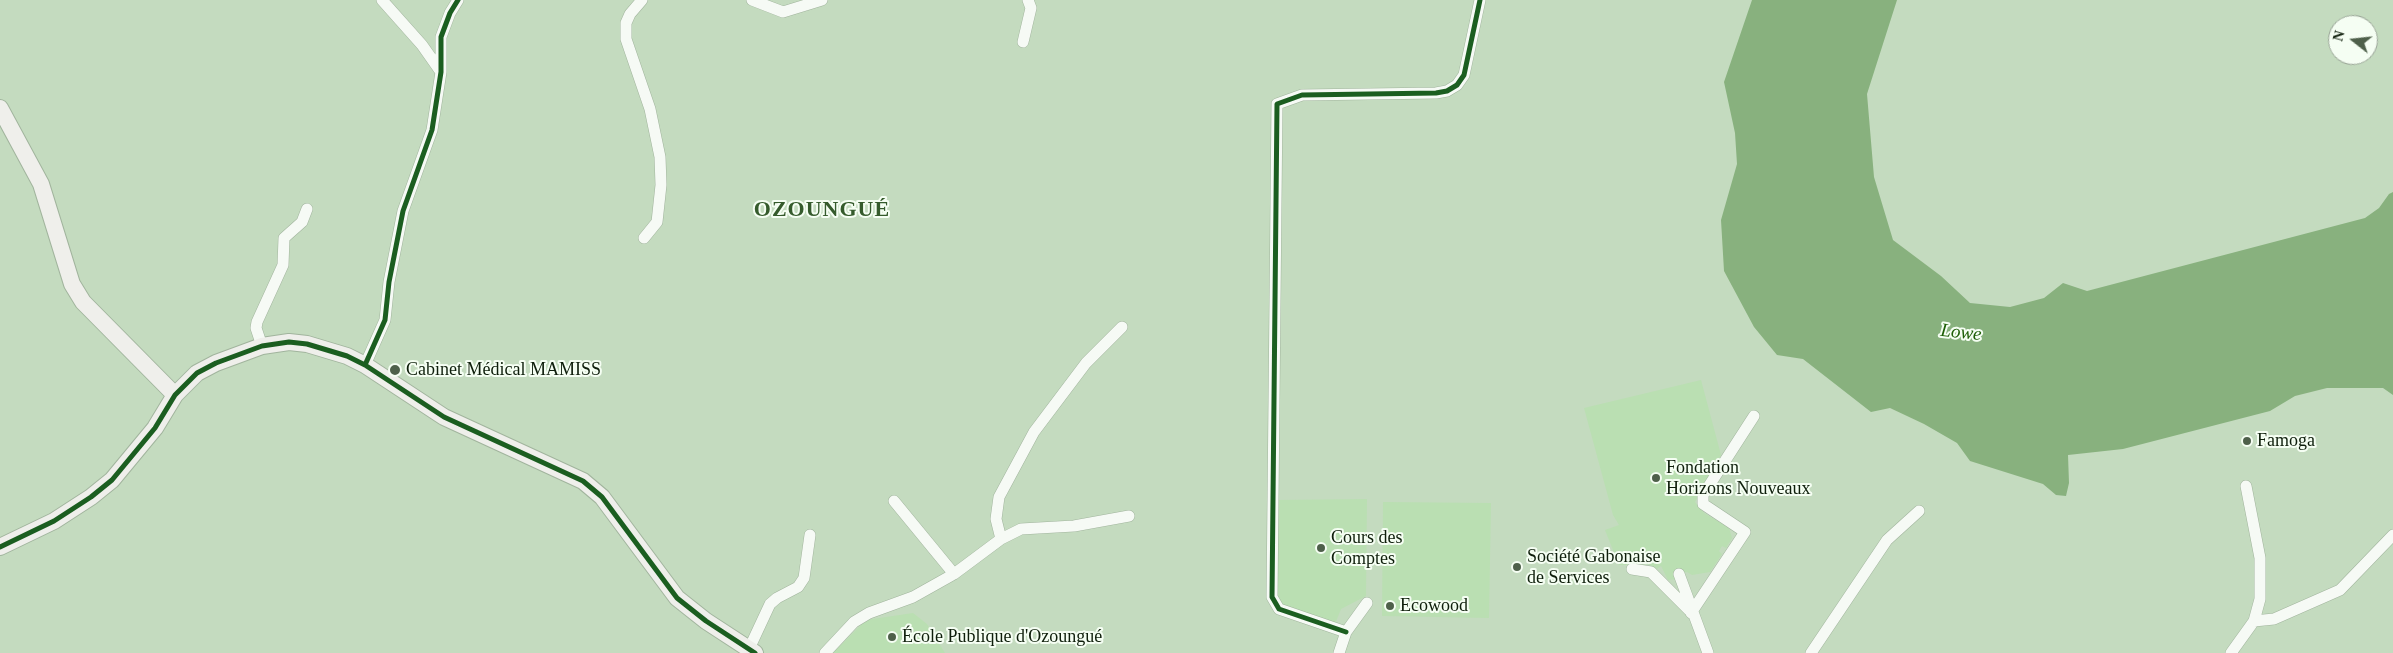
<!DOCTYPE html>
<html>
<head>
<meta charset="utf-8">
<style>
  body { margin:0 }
  #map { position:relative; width:2393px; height:653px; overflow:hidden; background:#c4dbbf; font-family:"Times New Roman",serif }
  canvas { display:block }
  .north { position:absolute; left:2328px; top:15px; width:50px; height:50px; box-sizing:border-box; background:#f5fef3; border:1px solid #99a496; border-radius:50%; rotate:286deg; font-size:14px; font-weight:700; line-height:20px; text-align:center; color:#0e1e0b }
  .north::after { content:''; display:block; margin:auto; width:18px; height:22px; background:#4e604a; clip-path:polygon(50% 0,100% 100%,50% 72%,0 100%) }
</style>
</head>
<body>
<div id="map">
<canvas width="2393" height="653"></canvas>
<div class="north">N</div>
</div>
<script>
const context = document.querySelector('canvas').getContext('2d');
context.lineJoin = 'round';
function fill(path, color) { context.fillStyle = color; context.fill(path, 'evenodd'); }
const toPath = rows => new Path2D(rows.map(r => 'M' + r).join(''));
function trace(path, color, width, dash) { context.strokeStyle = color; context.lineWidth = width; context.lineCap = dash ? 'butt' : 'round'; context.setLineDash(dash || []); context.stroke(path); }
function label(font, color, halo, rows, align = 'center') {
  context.font = font + ' "Times New Roman",serif'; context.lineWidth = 4; context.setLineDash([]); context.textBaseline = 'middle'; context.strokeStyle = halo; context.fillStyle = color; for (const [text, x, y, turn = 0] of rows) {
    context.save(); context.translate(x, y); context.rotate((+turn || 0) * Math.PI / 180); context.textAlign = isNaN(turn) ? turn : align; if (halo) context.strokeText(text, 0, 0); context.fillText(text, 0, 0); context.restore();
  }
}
fill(toPath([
  [1701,380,1721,455,1695,502,1704,513,1729,528,1732,538,1726,548,1722,546,1719,551,1722,554,1710,572,1692,575,1687,572,1676,575,1677,579,1668,580,1661,566,1657,569,1648,564,1619,565,1605,530,1619,525,1613,515,1584,408],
  [1367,499,1366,596,1341,609,1335,624,1277,606,1276,500],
  [1383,502,1491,503,1489,618,1382,616],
  [913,613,927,624,945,653,833,653,866,620]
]), '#badfb2');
fill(toPath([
  [1752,0,1897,0,1867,94,1874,177,1893,240,1941,276,1970,303,2010,307,2044,298,2063,283,2087,291,2365,218,2379,208,2389,194,2393,192,2393,395,2383,388,2327,388,2295,396,2270,411,2123,449,2068,455,2069,483,2066,496,2056,495,2043,484,1970,461,1957,443,1924,424,1890,408,1871,412,1803,359,1777,355,1754,327,1724,271,1721,220,1737,164,1735,133,1724,82]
]), '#88b17e');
const street = toPath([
  [382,0,422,45,441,72],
  [642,0,630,14,626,23,626,39,650,109,660,157,661,185,657,222,644,238],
  [752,0,783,12,822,0],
  [1023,42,1031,8,1028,0],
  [262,346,256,328,257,322,283,265,284,238,302,222,307,209],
  [365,365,385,320,389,282,403,211,432,130,441,72,441,37,450,13,458,0],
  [894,501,954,574],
  [1001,539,996,519,999,497,1034,432,1086,363,1122,327],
  [1632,569,1651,572,1689,610],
  [1679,574,1708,653],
  [1691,613,1745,532,1703,504,1703,495,1754,416],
  [2254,621,2274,619,2340,590,2393,535],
  [1346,632,1279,609,1272,597,1277,104,1302,95,1436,93,1447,91,1457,85,1464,75,1480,0],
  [749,649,770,604,777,598,798,587,804,578,810,535],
  [825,653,854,622,869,613,913,597,954,574,1001,539,1021,529,1074,526,1129,516],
  [1339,653,1346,632,1367,603],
  [1811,653,1887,540,1919,511],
  [2231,653,2254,621,2260,599,2260,558,2246,486]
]);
const secondary = toPath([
  [0,108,41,184,72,284,83,302,175,395],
  [0,547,54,521,91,497,112,480,155,428,175,395,197,373,216,363,262,346,289,342,307,344,347,356,365,365,444,417,583,481,602,497,677,598,706,621,755,653]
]);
trace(street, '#a1b49d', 12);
trace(secondary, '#a1b49d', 18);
trace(street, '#f6faf5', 11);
trace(secondary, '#efefeb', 16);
trace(toPath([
  [365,365,385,320,389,282,403,211,432,130,441,72,441,37,450,13,458,0],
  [0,547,54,521,91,497,112,480,155,428,175,395,197,373,216,363,262,346,289,342,307,344,347,356,365,365,444,417,583,481,602,497,677,598,706,621,755,653],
  [1346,632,1279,609,1272,597,1277,104,1302,95,1436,93,1447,91,1457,85,1464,75,1480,0]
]), '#1b5e20', 5);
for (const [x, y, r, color] of [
  [395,370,6,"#4e604a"],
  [2247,441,5,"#4e604a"],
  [1656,478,5,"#4e604a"],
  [1321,548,5,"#4e604a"],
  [1517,567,5,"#4e604a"],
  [1390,606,5,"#4e604a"],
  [892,637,5,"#4e604a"]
]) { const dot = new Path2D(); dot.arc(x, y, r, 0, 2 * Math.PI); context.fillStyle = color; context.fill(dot); trace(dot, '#f5fef3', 2); }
label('18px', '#0e1e0b', '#f5fef3', [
  ["Cabinet Médical MAMISS",406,370],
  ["Famoga",2257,441],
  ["Fondation",1666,468],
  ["Horizons Nouveaux",1666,489],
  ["Cours des",1331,538],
  ["Comptes",1331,559],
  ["Société Gabonaise",1527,557],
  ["de Services",1527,578],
  ["Ecowood",1400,606],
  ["École Publique d'Ozoungué",902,637]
], 'left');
label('italic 19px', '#1d5e06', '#f5fef3', [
  ["Lowe",1961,333,6]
]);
context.letterSpacing = '1px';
label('bold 22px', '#355b2c', '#f5fef3', [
  ["OZOUNGUÉ",822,210]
]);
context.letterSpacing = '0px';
</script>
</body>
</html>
